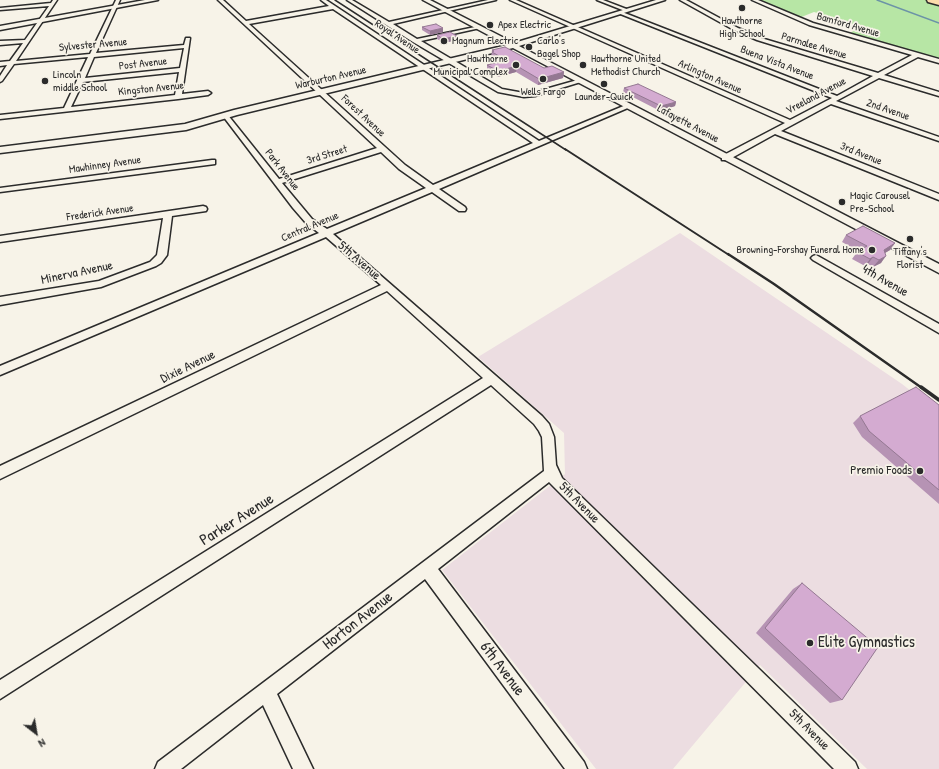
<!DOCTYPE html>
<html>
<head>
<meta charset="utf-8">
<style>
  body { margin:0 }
  #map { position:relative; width:939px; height:769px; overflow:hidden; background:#f7f3e8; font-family:"Patrick Hand",sans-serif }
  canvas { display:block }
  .north { position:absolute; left:16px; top:713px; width:40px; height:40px; -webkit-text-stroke:3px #f7f3e8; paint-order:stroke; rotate:149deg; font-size:11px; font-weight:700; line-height:16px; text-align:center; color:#2b2b2b }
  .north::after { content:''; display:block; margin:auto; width:14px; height:18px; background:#2b2b2b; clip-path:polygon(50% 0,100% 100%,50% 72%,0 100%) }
</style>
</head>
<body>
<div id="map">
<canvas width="939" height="769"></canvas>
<div class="north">N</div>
</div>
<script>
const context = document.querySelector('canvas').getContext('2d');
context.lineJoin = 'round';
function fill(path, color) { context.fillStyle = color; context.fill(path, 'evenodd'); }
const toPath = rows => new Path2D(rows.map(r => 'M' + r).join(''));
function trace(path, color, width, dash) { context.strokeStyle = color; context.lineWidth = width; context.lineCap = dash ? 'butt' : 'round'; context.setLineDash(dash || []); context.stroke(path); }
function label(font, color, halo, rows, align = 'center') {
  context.font = font + ' "Patrick Hand",sans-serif'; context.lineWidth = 3.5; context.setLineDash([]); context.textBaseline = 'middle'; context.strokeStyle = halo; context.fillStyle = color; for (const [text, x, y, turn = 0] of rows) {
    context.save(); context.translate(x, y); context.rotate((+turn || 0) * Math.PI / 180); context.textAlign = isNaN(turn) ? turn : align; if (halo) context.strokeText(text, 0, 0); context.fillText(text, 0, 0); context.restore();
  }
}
fill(toPath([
  [680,233,902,384,939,413,939,769,867,769,760,665,673,769,596,769,442,570,565,474,564,433,478,357]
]), '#ecdde1');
fill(toPath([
  [760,0,928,0,939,4,939,60,848,34,861,27,814,12,799,18]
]), '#b7e6a5');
trace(toPath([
  [877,0,939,23]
]), '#6c93a7', 1.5);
const minor = toPath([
  [53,0,57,0,16,61,90,54,116,0,120,0,96,53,184,45,186,38,190,38,182,94,208,91,211,93,208,95,178,99,0,119,0,115,64,108,88,57,14,64,2,81,0,82,0,76,7,65,0,66,0,62,10,61,23,43,0,45,0,41,25,40,49,6,0,10,0,8,51,3,53,0],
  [184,48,180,68,85,78,94,57,184,48],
  [179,72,175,95,71,107,83,82,179,72],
  [218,0,223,0,246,21,329,6,321,0,326,0,539,141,626,105,630,105,630,107,439,189,465,207,466,209,465,211,459,211,432,192,333,234,542,416,549,424,554,437,556,465,562,478,855,762,858,769,834,769,549,482,438,569,584,762,587,769,565,769,425,579,277,694,313,769,293,769,263,705,181,769,155,769,158,762,544,471,542,437,539,431,534,424,491,385,0,699,0,680,483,378,387,291,0,479,0,466,381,285,326,237,0,375,0,366,319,233,306,223,293,208,223,116,223,114,227,114,279,179,377,148,218,0],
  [333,9,533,143,433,185,405,165,249,24,333,9],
  [381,152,399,169,426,188,327,229,312,219,282,183,381,152],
  [347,0,352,0,389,22,488,0,496,0,393,24,417,39,480,26,480,28,421,41,502,89,524,93,535,92,581,79,584,81,535,96,524,97,498,92,413,42,347,0],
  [510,0,516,0,790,120,832,98,618,13,622,12,837,96,873,76,757,40,734,30,680,0,686,0,738,28,761,38,878,73,912,55,809,25,752,0,758,0,813,23,939,59,939,63,918,57,884,75,939,92,939,96,879,78,836,101,939,137,939,141,831,104,781,131,939,194,939,200,775,134,728,160,722,160,722,156,785,123,510,0],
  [597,0,603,0,629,10,625,11,597,0],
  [212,160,215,160,215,164,0,192,0,188,212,160],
  [203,206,206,207,207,209,206,211,172,216,167,255,161,263,156,266,101,287,0,305,0,297,99,281,150,262,157,255,163,218,0,242,0,236,203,206],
  [816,255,939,324,939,333,813,260,811,258,813,256,816,255]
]);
const tertiary = toPath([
  [145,0,158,0,0,30,0,26,145,0],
  [423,0,430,0,514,43,656,0,665,0,519,46,939,264,939,273,513,48,237,115,186,130,0,153,0,147,185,124,234,110,507,45,423,0]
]);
const primary = toPath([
  [927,0,939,0,939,5,928,2,927,0]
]);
trace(minor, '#2b2b2b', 3);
trace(tertiary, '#2b2b2b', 3);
trace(primary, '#2b2b2b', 3);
fill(minor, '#f7f3e8');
fill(tertiary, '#f7f3e8');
fill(primary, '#fcdcac');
trace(toPath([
  [335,0,566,150]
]), '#2b2b2b', 1.5);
trace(toPath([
  [565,149,729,255]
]), '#2b2b2b', 2);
trace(toPath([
  [728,254,774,284,922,388]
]), '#2b2b2b', 2.5);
trace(toPath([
  [921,387,939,400]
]), '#2b2b2b', 3.5);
fill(toPath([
  [422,27,443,28,443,32,430,35,422,30],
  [437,35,457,36,457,40,444,43,437,39],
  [492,50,544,68,564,72,563,78,538,85,516,72,498,77,487,71,487,65,499,62,491,58],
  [624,88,676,102,675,106,660,111,623,92],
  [846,235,895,243,890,250,885,253,881,263,873,267,868,264,865,266,852,259,858,251,842,242],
  [939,405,939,504,862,437,853,423,860,416],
  [802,583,842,700,830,703,756,633,793,589]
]), '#b693b4');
fill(toPath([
  [443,28,443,32,430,35,430,31],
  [457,36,457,40,444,43,443,39],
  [517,66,516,72,498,77,498,71],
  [564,72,563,78,538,85,539,79],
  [676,102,675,106,660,111,661,106],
  [895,243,890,250,878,257,884,250],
  [886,256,881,263,873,267,879,260],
  [873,257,868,264,865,266,870,259]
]), '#947892');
const building = toPath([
  [436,24,443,28,430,31,422,27,436,24],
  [450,32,457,36,443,39,437,35,450,32],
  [505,47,544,68,552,66,564,72,539,79,517,66,498,71,487,65,506,60,492,52,494,51,492,50,505,47],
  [638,84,676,102,661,106,624,88,638,84],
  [863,226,895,243,884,250,886,256,879,260,873,257,870,259,857,252,867,246,846,235,863,226],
  [916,387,939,405,939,490,869,431,860,416,916,387],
  [802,583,878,647,842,700,765,628,802,583]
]);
fill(building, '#d4abd1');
trace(building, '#947892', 1);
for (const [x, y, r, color] of [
  [742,8,4,"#2b2b2b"],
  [490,25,4,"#2b2b2b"],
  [444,41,4,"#2b2b2b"],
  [529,47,4,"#2b2b2b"],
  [516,65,4,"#2b2b2b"],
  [583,65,4,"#2b2b2b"],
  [543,79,4,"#2b2b2b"],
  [45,81,4,"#2b2b2b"],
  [604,84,4,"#2b2b2b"],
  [842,202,4,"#2b2b2b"],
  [910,239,4,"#2b2b2b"],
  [872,250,4,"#2b2b2b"],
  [920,471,4,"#2b2b2b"],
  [810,643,4,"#2b2b2b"]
]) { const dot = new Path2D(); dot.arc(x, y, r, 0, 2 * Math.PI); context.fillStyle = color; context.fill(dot); trace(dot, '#f7f3e8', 1.5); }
label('11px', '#2b2b2b', '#f7f3e8', [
  ["Hawthorne",742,21,"center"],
  ["High School",742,34,"center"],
  ["Apex Electric",498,25],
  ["Magnum Electric",452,41],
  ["Carlo's",537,41],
  ["Bagel Shop",537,54],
  ["Hawthorne",508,59,"right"],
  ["Municipal Complex",508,72,"right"],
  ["Hawthorne United",591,59],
  ["Methodist Church",591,72],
  ["Lincoln",53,75],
  ["middle School",53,88],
  ["Wells Fargo",543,92,"center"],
  ["Launder-Quick",604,97,"center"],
  ["Magic Carousel",850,196],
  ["Pre-School",850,209],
  ["Browning-Forshay Funeral Home",864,250,"right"],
  ["Tiffany's",910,252,"center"],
  ["Florist",910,265,"center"]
], 'left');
label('11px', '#2b2b2b', '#f7f3e8', [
  ["Bamford Avenue",848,25,16],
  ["Royal Avenue",397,37,34],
  ["Sylvester Avenue",93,45,-5],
  ["Parmalee Avenue",814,46,17],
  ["Buena Vista Avenue",777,63,21],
  ["Post Avenue",143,64,-6],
  ["Arlington Avenue",710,77,24],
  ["Warburton Avenue",331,78,-13],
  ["Kingston Avenue",151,89,-6],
  ["Vreeland Avenue",816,96,-28],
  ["2nd Avenue",888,110,19],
  ["Forest Avenue",363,116,43],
  ["Lafayette Avenue",688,124,28],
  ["3rd Avenue",861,154,22],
  ["3rd Street",327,155,-17],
  ["Mawhinney Avenue",105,165,-8],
  ["Park Avenue",282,170,52],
  ["Frederick Avenue",100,213,-8],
  ["Central Avenue",310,227,-23]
]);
label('13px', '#2b2b2b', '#f7f3e8', [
  ["5th Avenue",359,261,41],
  ["Minerva Avenue",77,273,-12],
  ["4th Avenue",885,281,30],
  ["Dixie Avenue",188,367,-26],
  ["5th Avenue",579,503,45],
  ["5th Avenue",809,730,45]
]);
label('13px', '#2b2b2b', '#f7f3e8', [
  ["Premio Foods",912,471]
], 'right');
label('16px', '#2b2b2b', '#f7f3e8', [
  ["Parker Avenue",237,520,-32],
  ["Horton Avenue",358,621,-38],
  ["6th Avenue",502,669,53]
]);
label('16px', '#2b2b2b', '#f7f3e8', [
  ["Elite Gymnastics",818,643]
], 'left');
</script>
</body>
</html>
